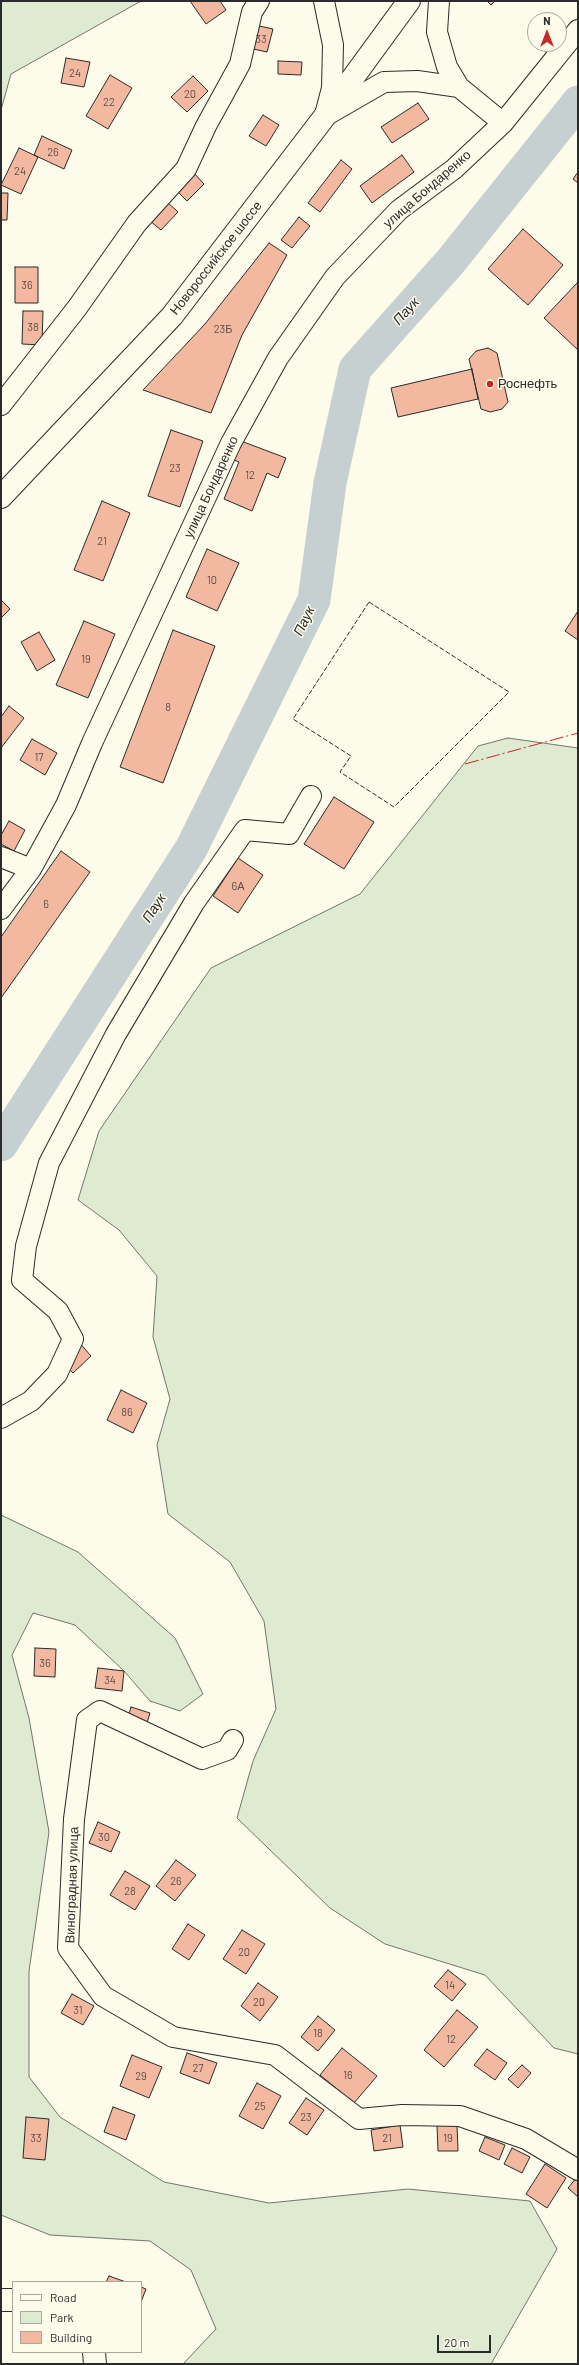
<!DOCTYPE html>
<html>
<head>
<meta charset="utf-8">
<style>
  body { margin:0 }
  #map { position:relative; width:579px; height:2365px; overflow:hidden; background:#fdfbea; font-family:Barlow,sans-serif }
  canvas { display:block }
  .frame { position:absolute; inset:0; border:2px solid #2b2b2b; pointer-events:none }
  .legend { position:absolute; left:12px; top:2281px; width:130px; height:72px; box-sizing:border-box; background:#fdfbea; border:1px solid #a9a89e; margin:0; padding:5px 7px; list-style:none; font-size:12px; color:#2b2b2b }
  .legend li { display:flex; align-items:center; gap:8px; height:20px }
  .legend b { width:20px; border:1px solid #a9a89e }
  .north { position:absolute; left:527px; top:12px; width:40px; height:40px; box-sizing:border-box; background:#fdfbea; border:1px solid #a9a89e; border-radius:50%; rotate:0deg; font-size:11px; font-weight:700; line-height:16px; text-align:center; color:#2b2b2b }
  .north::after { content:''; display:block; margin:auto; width:14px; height:18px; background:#c62828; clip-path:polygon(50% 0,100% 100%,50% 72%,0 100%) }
  .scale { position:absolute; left:437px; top:2335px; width:54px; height:18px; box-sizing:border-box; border:2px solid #2b2b2b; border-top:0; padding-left:5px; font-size:12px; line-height:14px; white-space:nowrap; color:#2b2b2b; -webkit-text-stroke:3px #fdfbea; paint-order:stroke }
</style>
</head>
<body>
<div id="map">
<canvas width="579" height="2365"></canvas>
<div class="frame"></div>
<ul class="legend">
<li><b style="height:5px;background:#fdfbea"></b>Road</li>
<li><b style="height:11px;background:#deebd1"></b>Park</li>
<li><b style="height:11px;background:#f2b8a0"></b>Building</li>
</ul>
<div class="north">N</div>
<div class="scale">20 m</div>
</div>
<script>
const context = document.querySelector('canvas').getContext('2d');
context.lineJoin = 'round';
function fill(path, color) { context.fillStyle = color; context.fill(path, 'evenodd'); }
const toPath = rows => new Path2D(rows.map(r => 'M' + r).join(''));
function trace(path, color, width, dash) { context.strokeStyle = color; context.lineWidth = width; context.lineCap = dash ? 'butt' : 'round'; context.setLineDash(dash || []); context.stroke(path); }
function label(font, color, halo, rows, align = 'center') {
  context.font = font + ' Barlow,sans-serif'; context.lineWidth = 3; context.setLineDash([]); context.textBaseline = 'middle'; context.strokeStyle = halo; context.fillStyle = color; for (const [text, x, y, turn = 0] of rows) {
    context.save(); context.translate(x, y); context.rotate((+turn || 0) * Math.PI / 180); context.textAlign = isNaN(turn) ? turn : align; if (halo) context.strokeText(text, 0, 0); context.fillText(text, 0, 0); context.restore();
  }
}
const green = toPath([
  [1,1,141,1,11,74,1,110,1,1],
  [508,738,578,748,578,2054,554,2048,485,1975,385,1944,330,1908,237,1818,253,1761,276,1709,264,1621,230,1562,168,1514,157,1445,170,1399,153,1337,157,1276,119,1230,78,1200,99,1131,211,968,360,894,478,746,508,738],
  [1,1515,78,1552,175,1638,203,1694,180,1711,150,1701,124,1671,75,1625,33,1613,12,1655,29,1718,49,1832,29,1971,29,2077,60,2117,164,2182,269,2203,408,2189,530,2201,557,2249,491,2364,183,2364,216,2329,191,2270,150,2241,50,2235,1,2215,1,1515]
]);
fill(green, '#deebd1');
trace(green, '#74746e', 1);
trace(toPath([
  [1,1145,191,849,314,600,330,483,355,369,451,261,578,102]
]), '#c7d0d0', 33);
const building = toPath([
  [190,1,220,1,226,10,206,24,190,1],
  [487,1,495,1,491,5,487,1],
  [255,25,273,29,267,52,249,48,255,25],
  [66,58,90,62,84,87,61,83,66,58],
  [278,61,302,62,301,75,278,74,278,61],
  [110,75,132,88,108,129,86,116,110,75],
  [193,76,208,91,187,112,171,97,193,76],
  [418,103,429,119,392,143,381,127,418,103],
  [263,115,279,125,266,146,249,136,263,115],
  [42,136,72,150,64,169,34,155,42,136],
  [19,148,38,157,21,194,1,185,19,148],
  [402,155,414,172,372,203,360,186,402,155],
  [341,160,352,169,320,212,308,203,341,160],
  [193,172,204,184,187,201,175,189,193,172],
  [578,172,578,183,573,179,578,172],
  [1,193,8,193,7,220,1,220,1,193],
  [166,201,178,212,161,230,149,220,166,201],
  [299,217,310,226,292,248,281,240,299,217],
  [523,229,563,265,528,305,488,269,523,229],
  [269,243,287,255,242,335,211,413,143,390,205,324,269,243],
  [15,267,38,267,38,303,15,303,15,267],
  [578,282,578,350,544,318,578,282],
  [23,311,43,311,42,345,22,344,23,311],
  [488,348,497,353,508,402,502,409,490,412,481,409,469,359,476,351,488,348],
  [472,369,478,399,398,417,391,388,472,369],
  [171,430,203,441,180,507,148,496,171,430],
  [241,441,286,458,278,478,267,473,252,511,224,499,239,462,234,460,241,441],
  [102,501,130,513,103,581,74,570,102,501],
  [207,549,239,563,217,611,186,597,207,549],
  [1,600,10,609,1,618,1,600],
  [578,611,578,640,565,631,578,611],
  [84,621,115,634,88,698,56,685,84,621],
  [173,630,215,646,163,783,120,767,173,630],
  [39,632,55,660,37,671,21,642,39,632],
  [9,706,24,718,1,748,1,717,9,706],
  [32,739,57,753,45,775,20,760,32,739],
  [334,797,374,822,344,869,304,844,334,797],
  [9,821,25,830,14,851,1,844,1,835,9,821],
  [61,851,90,872,1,998,1,937,61,851],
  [238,858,263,875,238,913,213,896,238,858],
  [78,1341,91,1356,73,1373,59,1359,78,1341],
  [121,1390,147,1403,133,1433,107,1420,121,1390],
  [35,1648,56,1649,55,1677,34,1676,35,1648],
  [98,1668,124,1671,122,1691,95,1688,98,1668],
  [131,1707,150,1713,147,1723,128,1717,131,1707],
  [98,1822,120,1832,111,1852,89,1843,98,1822],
  [176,1860,196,1875,175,1901,156,1886,176,1860],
  [125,1871,150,1886,135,1910,110,1895,125,1871],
  [188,1924,205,1935,189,1960,172,1949,188,1924],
  [242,1930,265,1944,246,1974,223,1959,242,1930],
  [448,1970,466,1984,452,2001,434,1986,448,1970],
  [258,1983,278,1997,260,2021,241,2006,258,1983],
  [72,1994,94,2006,83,2025,61,2013,72,1994],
  [457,2010,478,2027,444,2067,424,2050,457,2010],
  [318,2016,335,2030,318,2051,301,2037,318,2016],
  [342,2048,377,2076,354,2103,320,2075,342,2048],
  [487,2049,507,2063,495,2080,474,2065,487,2049],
  [187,2053,217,2063,209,2084,180,2073,187,2053],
  [132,2055,162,2067,149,2098,120,2086,132,2055],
  [522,2065,531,2073,518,2088,508,2079,522,2065],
  [257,2083,281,2096,263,2129,239,2116,257,2083],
  [306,2098,324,2110,307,2135,289,2123,306,2098],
  [113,2107,135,2115,126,2140,104,2132,113,2107],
  [26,2117,49,2119,45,2160,23,2158,26,2117],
  [457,2124,458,2151,438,2151,437,2125,457,2124],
  [400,2125,403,2147,374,2151,371,2130,400,2125],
  [485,2137,505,2145,499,2160,479,2151,485,2137],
  [512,2148,530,2157,522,2173,504,2164,512,2148],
  [545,2164,566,2178,547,2208,526,2194,545,2164],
  [577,2177,578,2178,578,2197,568,2188,577,2177],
  [109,2276,126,2282,106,2282,109,2276],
  [141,2287,146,2289,141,2302,141,2287]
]);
fill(building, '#f2b8a0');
trace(building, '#2b2b2b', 1);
const minor = toPath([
  [324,1,333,45,332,88,325,115],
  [439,1,437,32,447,67,459,87,503,123],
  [325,116,384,82,417,81,459,87],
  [1,405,77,308,137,223,186,169,206,126,240,64,252,12,259,1],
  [1,857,31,869],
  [1,909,31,869,66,805,92,743,231,443,278,358,335,277,399,210,454,169,503,123,578,30],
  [1,1418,31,1401,57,1374,73,1339,58,1311,22,1280,26,1246,49,1163,116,1034,194,903,245,830,289,834,311,796],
  [233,1740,227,1750,202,1759,100,1711,87,1720,74,1819,68,1948,103,1996,173,2037,275,2055,359,2119,402,2115,460,2116,526,2139,578,2170]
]);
const major = toPath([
  [1,2300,13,2300],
  [94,2352,95,2364]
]);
const highway = toPath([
  [1,497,172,316,322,120,409,1]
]);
trace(minor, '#2b2b2b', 22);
trace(major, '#2b2b2b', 24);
trace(highway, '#2b2b2b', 24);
trace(minor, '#fdfbea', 20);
trace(major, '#fdfbea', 22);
trace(highway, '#fdfbea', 22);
trace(toPath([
  [369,602,509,692,394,807,340,772,351,756,293,719,369,602]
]), '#2b2b2b', 1, [5, 2]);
trace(toPath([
  [465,764,578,733]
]), '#c62828', 1, [14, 3, 2, 3]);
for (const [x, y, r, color] of [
  [490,384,4,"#c62828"]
]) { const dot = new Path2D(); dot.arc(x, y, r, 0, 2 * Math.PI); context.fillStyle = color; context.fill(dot); trace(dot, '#fdfbea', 1.5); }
label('11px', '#5d4e48', null, [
  ["33",261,39],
  ["24",75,73],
  ["20",190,94],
  ["22",109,102],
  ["26",53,152],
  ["24",20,171],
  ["36",27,285],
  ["38",33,327],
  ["23Б",223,329],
  ["23",175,468],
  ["12",250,475],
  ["21",102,541],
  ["10",212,580],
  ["19",86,659],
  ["8",168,707],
  ["17",39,757],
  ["6А",238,886],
  ["6",46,904],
  ["86",127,1412],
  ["36",45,1663],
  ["34",110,1680],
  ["30",104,1837],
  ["26",176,1881],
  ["28",130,1891],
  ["20",244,1952],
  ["14",450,1985],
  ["20",259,2002],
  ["31",78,2010],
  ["18",318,2033],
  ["12",451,2039],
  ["27",198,2068],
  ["16",348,2075],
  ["29",141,2076],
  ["25",260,2106],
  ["23",306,2117],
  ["33",36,2138],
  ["21",387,2138],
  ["19",448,2138]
]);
label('13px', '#2b2b2b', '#fdfbea', [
  ["улица Бондаренко",427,189,-41],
  ["Новороссийское шоссе",216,258,-52],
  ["улица Бондаренко",211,487,-65],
  ["Виноградная улица",72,1885,-88]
]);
label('13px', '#2b2b2b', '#fdfbea', [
  ["Роснефть",498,384]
], 'left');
label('italic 14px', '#2b2b2b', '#fdfbea', [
  ["Паук",406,311,-48],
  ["Паук",304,621,-64],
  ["Паук",154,908,-57]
]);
</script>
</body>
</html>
